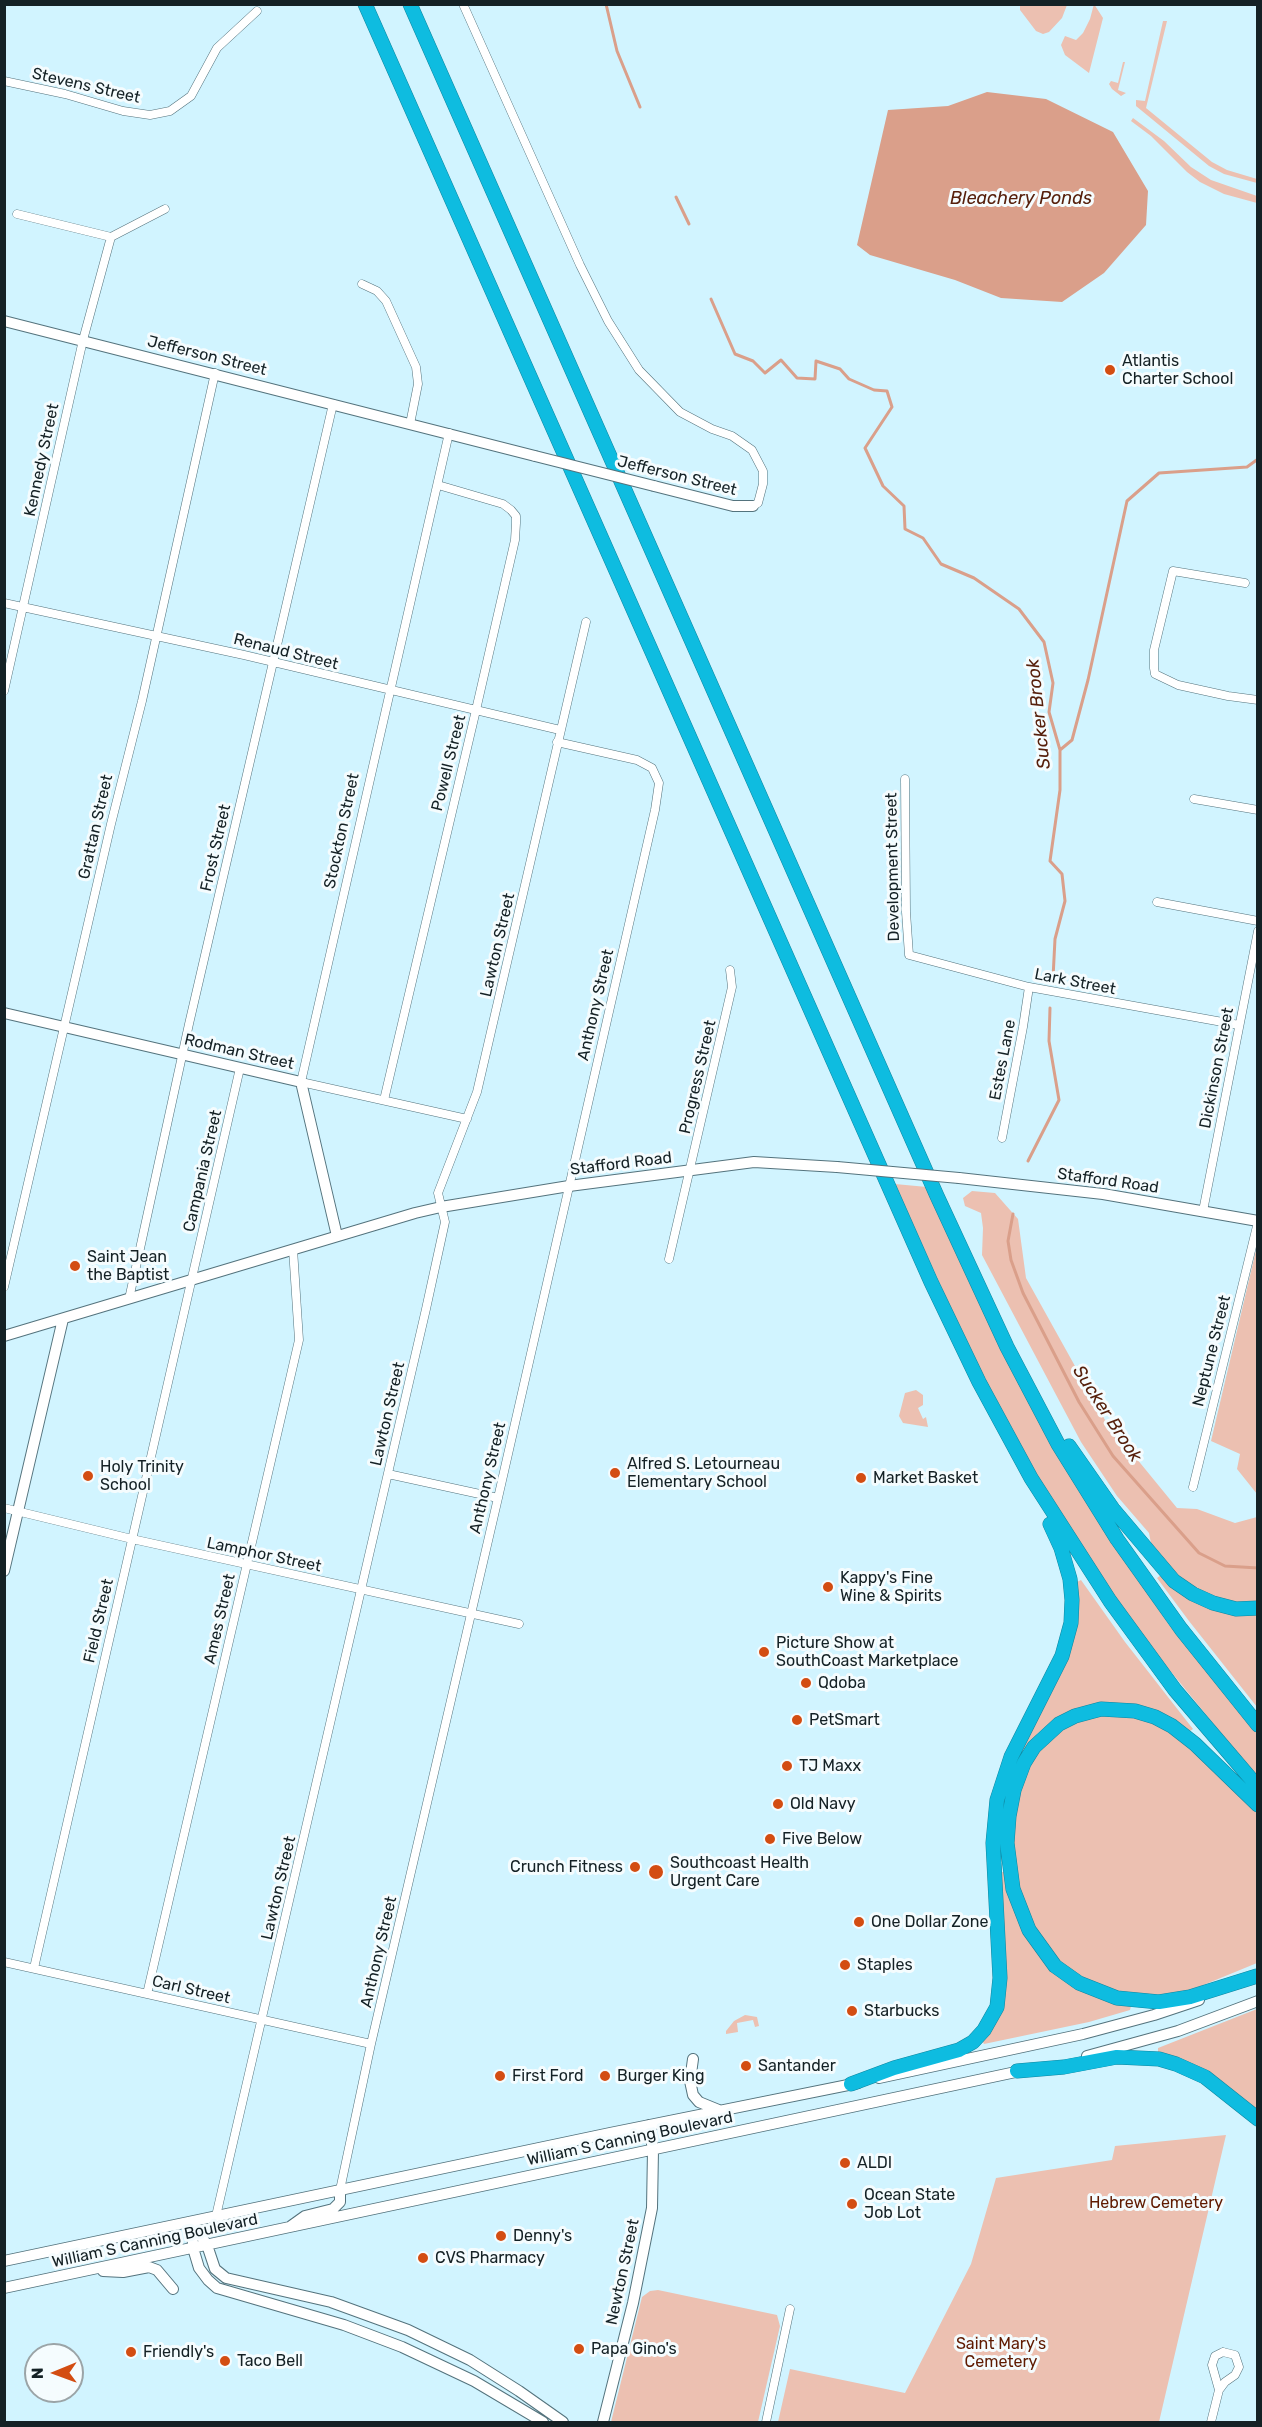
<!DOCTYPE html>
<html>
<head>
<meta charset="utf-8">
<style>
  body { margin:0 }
  #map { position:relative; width:1262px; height:2427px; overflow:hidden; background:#d1f4ff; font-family:Rubik,sans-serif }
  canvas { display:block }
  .frame { position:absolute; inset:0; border:6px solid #142125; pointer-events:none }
  .north { position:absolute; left:24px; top:2343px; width:60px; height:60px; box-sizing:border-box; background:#f5fcfe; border:2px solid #9ba4a7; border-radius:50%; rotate:269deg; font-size:16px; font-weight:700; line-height:24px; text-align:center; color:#142125 }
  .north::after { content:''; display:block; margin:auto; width:21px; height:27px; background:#d34d12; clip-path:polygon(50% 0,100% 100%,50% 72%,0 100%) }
</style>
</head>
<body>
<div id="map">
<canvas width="1262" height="2427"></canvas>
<div class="frame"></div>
<div class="north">N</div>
</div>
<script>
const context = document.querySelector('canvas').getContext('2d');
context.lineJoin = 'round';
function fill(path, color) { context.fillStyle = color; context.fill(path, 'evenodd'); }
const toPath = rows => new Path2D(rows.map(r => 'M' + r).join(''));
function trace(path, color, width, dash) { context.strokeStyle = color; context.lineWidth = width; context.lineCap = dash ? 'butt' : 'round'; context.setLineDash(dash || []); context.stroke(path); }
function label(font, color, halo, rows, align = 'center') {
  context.font = font + ' Rubik,sans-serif'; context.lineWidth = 6; context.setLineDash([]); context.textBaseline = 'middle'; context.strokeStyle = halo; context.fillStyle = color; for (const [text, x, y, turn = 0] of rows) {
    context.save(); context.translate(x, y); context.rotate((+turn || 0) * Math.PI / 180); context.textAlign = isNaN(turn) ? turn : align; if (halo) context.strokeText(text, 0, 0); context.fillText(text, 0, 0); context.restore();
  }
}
fill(toPath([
  [1094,4,1103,18,1089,73,1065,55,1061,45,1065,36,1076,40,1083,33,1090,19],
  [1020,5,1020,4,1067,5,1062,18,1049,32,1043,34,1036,31,1020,10],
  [1163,21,1167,21,1146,108,1212,162,1227,170,1257,179,1257,183,1224,174,1209,166,1136,106,1136,100,1145,101],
  [1123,62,1125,62,1118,90,1126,93,1121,96,1112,89,1109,84,1111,81,1118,83],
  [1133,118,1164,141,1191,167,1211,180,1257,196,1257,203,1224,194,1200,182,1187,172,1151,136,1131,121],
  [895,1184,927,1187,1005,1358,1053,1449,1108,1536,1169,1625,1257,1733,1257,1777,1159,1657,1105,1583,1040,1481,1003,1415,967,1344],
  [972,1191,995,1193,1018,1219,1026,1278,1105,1420,1177,1508,1197,1509,1235,1523,1257,1517,1257,1603,1238,1603,1217,1598,1196,1589,1178,1577,1152,1548,1149,1533,1117,1496,1081,1442,982,1255,983,1228,981,1213,965,1206,963,1198],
  [1257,1246,1258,1494,1257,1494,1237,1469,1240,1454,1211,1441],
  [916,1390,923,1395,923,1405,918,1408,923,1419,926,1417,928,1427,903,1423,899,1416,905,1393],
  [1161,1575,1257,1614,1257,1707,1189,1621,1157,1578],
  [1081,1580,1125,1642,1193,1729,1190,1731,1141,1706,1120,1703,1099,1703,1077,1708,1055,1719,1038,1733,1025,1750,1021,1748,1078,1607,1077,1582],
  [1103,1714,1129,1715,1158,1724,1186,1742,1257,1809,1257,1963,1201,1986,1183,1992,1155,1995,1121,1992,1087,1980,1059,1961,1048,1949,1030,1919,1019,1887,1013,1844,1015,1810,1024,1776,1038,1749,1066,1725],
  [999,1872,1004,1872,1034,1947,1124,2005,1131,2006,1130,2010,1089,2022,984,2044,982,2040,993,2028],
  [1257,2009,1257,2112,1158,2054,1158,2048],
  [745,2015,757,2017,759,2026,755,2027,753,2020,737,2023,738,2032,726,2034,726,2031,734,2021],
  [1226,2135,1159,2422,778,2422,790,2369,905,2393,971,2264,996,2178,1112,2160,1115,2146],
  [658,2290,777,2315,780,2326,758,2422,611,2422,642,2297,650,2291]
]), '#ecc0b1');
fill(toPath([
  [987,92,1046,99,1113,132,1148,191,1146,225,1104,273,1062,302,1001,298,955,280,870,255,857,245,888,110,948,106]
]), '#da9f8a');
trace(toPath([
  [606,4,617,51,640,107],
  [676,197,689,224],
  [711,299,735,354,753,361,765,373,781,360,797,378,815,379,816,361,840,369,849,379,874,390,887,391,892,407,865,448,883,486,904,506,905,529,923,538,941,564,974,578,1019,609,1044,642,1053,683,1049,712,1060,750,1060,790,1050,861,1062,874,1065,901,1055,939,1053,978],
  [1060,750,1072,740,1088,680,1127,501,1159,473,1247,467,1258,459],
  [1028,1161,1059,1100,1049,1041,1050,1008],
  [1013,1214,1008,1241,1011,1260,1023,1293,1079,1402,1113,1456,1199,1553,1225,1566,1258,1568]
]), '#da9f8a', 3);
const street = toPath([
  [463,4,580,265,608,321,639,370,680,412,712,429,732,436,752,450,763,471,763,484,758,503,753,506],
  [4,81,65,94,123,111,150,115,170,111,191,96,217,48,257,11],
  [17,214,111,237,165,209],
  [362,284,377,291,386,301,416,367,418,384,410,424],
  [449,433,301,1082,467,1119],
  [1245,583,1173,571,1154,650,1154,668,1155,674,1178,685,1228,696,1258,700],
  [4,603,244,655,560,730],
  [4,691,83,340,111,237],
  [905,779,906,912,909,955,1029,987,1239,1025],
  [1194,799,1258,810],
  [1157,902,1258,921],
  [384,1100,476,710,515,540,516,523,516,516,511,510,503,504,438,485],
  [1002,1138,1023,1027,1029,987],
  [1203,1211,1258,931],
  [669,1259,732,987,730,970],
  [4,1287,111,824,142,701,215,373],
  [129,1299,189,1024,333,404],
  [388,1474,498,1498],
  [1193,1487,1258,1222],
  [4,1508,132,1539,519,1624],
  [4,1962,371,2044],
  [34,1968,240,1068],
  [147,1994,299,1340,293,1249],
  [340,2190,371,2044,498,1498,655,810,659,783,652,768,637,760,557,742],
  [216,2216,426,1309,445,1222,438,1193,477,1092,586,622],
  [1223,2352,1235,2355,1239,2367,1235,2375,1225,2382,1219,2390,1212,2365,1215,2356,1223,2352],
  [766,2422,790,2309],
  [1211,2422,1219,2390]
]);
const secondary = toPath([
  [4,321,535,456],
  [654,486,733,506,753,506],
  [4,1013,301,1082,337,1236],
  [959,1178,1103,1194,1258,1221],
  [4,1336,415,1213,441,1207,569,1186,754,1162,837,1167],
  [4,1571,63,1319],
  [1087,2056,1178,2031,1258,2001],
  [693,2059,690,2081,693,2095,699,2102,721,2111],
  [879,2078,1083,2034,1154,2015,1199,2000],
  [192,2222,207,2245,215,2269,226,2278,331,2302,408,2330,470,2360,519,2391,563,2422],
  [192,2222,193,2248,199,2268,208,2280,217,2288,344,2325,402,2347,474,2381,543,2422],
  [291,2226,305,2216,333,2209,340,2202,340,2190],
  [4,2261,610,2133,858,2083],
  [103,2271,123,2272,149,2267,157,2270,173,2289],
  [4,2288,1025,2070],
  [603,2422,633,2303,652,2208,653,2150,649,2125]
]);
const highway = toPath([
  [365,4,931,1282,979,1382,1031,1478,1110,1601,1175,1690,1258,1787],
  [410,4,937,1196,1007,1347,1058,1444,1117,1539,1181,1629,1258,1725],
  [1069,1446,1113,1509,1174,1581,1193,1594,1213,1603,1236,1609,1258,1608],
  [1257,1976,1190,1997,1159,2002,1117,1998,1079,1983,1055,1966,1029,1930,1013,1889,1007,1843,1009,1816,1014,1790,1024,1763,1034,1747,1059,1724,1075,1716,1101,1709,1135,1711,1155,1717,1172,1726,1195,1744,1258,1805],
  [1017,2071,1064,2067,1117,2057,1159,2059,1176,2064,1205,2077,1258,2119],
  [851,2084,894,2068,959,2050,973,2042,984,2030,997,2007,1000,1978,993,1843,997,1800,1011,1757,1062,1656,1071,1623,1072,1600,1070,1579,1061,1548,1050,1524]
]);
trace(street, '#54737d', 9);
trace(secondary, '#54737d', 12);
trace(highway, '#10869f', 15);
trace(street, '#fff', 8);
trace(secondary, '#fff', 10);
trace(highway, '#0ebce0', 14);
const secondaryBridge = toPath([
  [535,456,654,486],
  [837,1167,959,1178]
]);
trace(secondaryBridge, '#54737d', 12, []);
trace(secondaryBridge, '#fff', 10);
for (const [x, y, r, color] of [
  [1110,370,6,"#d34d12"],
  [75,1266,6,"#d34d12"],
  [615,1473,6,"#d34d12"],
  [88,1476,6,"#d34d12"],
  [861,1478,6,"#d34d12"],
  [828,1587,6,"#d34d12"],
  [764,1652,6,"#d34d12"],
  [806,1683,6,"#d34d12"],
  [797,1720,6,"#d34d12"],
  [787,1766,6,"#d34d12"],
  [778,1804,6,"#d34d12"],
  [770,1839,6,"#d34d12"],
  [635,1867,6,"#d34d12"],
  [656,1872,8,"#d34d12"],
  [859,1922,6,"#d34d12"],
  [845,1965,6,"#d34d12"],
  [852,2011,6,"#d34d12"],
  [746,2066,6,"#d34d12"],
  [500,2076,6,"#d34d12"],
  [605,2076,6,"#d34d12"],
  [845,2163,6,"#d34d12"],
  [852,2204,6,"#d34d12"],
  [501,2236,6,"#d34d12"],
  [423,2258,6,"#d34d12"],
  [579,2349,6,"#d34d12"],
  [131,2352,6,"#d34d12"],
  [225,2361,6,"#d34d12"]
]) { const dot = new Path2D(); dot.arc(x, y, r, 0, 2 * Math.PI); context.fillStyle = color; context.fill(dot); trace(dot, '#f5fcfe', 2); }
label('16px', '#142125', '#f5fcfe', [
  ["Stevens Street",86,86,13],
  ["Jefferson Street",207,356,14],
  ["Kennedy Street",42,460,-78],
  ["Jefferson Street",677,476,14],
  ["Renaud Street",286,652,14],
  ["Powell Street",449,763,-76],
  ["Grattan Street",96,827,-77],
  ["Stockton Street",342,831,-78],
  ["Frost Street",216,848,-77],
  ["Development Street",893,867,-91],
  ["Lawton Street",498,945,-77],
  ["Lark Street",1075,982,11],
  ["Anthony Street",596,1005,-77],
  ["Rodman Street",239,1052,13],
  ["Estes Lane",1003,1060,-79],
  ["Dickinson Street",1217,1068,-79],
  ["Progress Street",698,1077,-77],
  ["Stafford Road",621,1164,-7],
  ["Campania Street",203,1171,-77],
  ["Stafford Road",1108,1181,8],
  ["Neptune Street",1212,1351,-76],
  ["Lawton Street",388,1414,-77],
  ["Anthony Street",488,1478,-77],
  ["Lamphor Street",264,1555,12],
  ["Ames Street",220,1619,-77],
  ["Field Street",99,1621,-77],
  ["Lawton Street",279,1888,-77],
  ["Anthony Street",379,1952,-77],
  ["Carl Street",191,1990,13],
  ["William S Canning Boulevard",630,2139,-12],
  ["William S Canning Boulevard",155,2241,-12],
  ["Newton Street",623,2272,-78]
]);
label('16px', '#142125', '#f5fcfe', [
  ["Atlantis",1122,361],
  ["Charter School",1122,379],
  ["Saint Jean",87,1257],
  ["the Baptist",87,1275],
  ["Alfred S. Letourneau",627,1464],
  ["Elementary School",627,1482],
  ["Holy Trinity",100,1467],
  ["School",100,1485],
  ["Market Basket",873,1478],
  ["Kappy's Fine",840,1578],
  ["Wine & Spirits",840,1596],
  ["Picture Show at",776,1643],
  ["SouthCoast Marketplace",776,1661],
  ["Qdoba",818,1683],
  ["PetSmart",809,1720],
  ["TJ Maxx",799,1766],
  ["Old Navy",790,1804],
  ["Five Below",782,1839],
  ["Southcoast Health",670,1863],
  ["Urgent Care",670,1881],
  ["Crunch Fitness",623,1867,"right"],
  ["One Dollar Zone",871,1922],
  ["Staples",857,1965],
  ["Starbucks",864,2011],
  ["Santander",758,2066],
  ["First Ford",512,2076],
  ["Burger King",617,2076],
  ["ALDI",857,2163],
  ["Ocean State",864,2195],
  ["Job Lot",864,2213],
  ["Denny's",513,2236],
  ["CVS Pharmacy",435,2258],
  ["Papa Gino's",591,2349],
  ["Friendly's",143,2352],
  ["Taco Bell",237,2361]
], 'left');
label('16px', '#5f1a00', '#f5fcfe', [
  ["Hebrew Cemetery",1156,2203],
  ["Saint Mary's",1001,2344],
  ["Cemetery",1001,2362]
]);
label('italic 18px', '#56200c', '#f5fcfe', [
  ["Bleachery Ponds",1021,199],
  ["Sucker Brook",1039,714,-96],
  ["Sucker Brook",1107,1414,57]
]);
</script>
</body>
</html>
